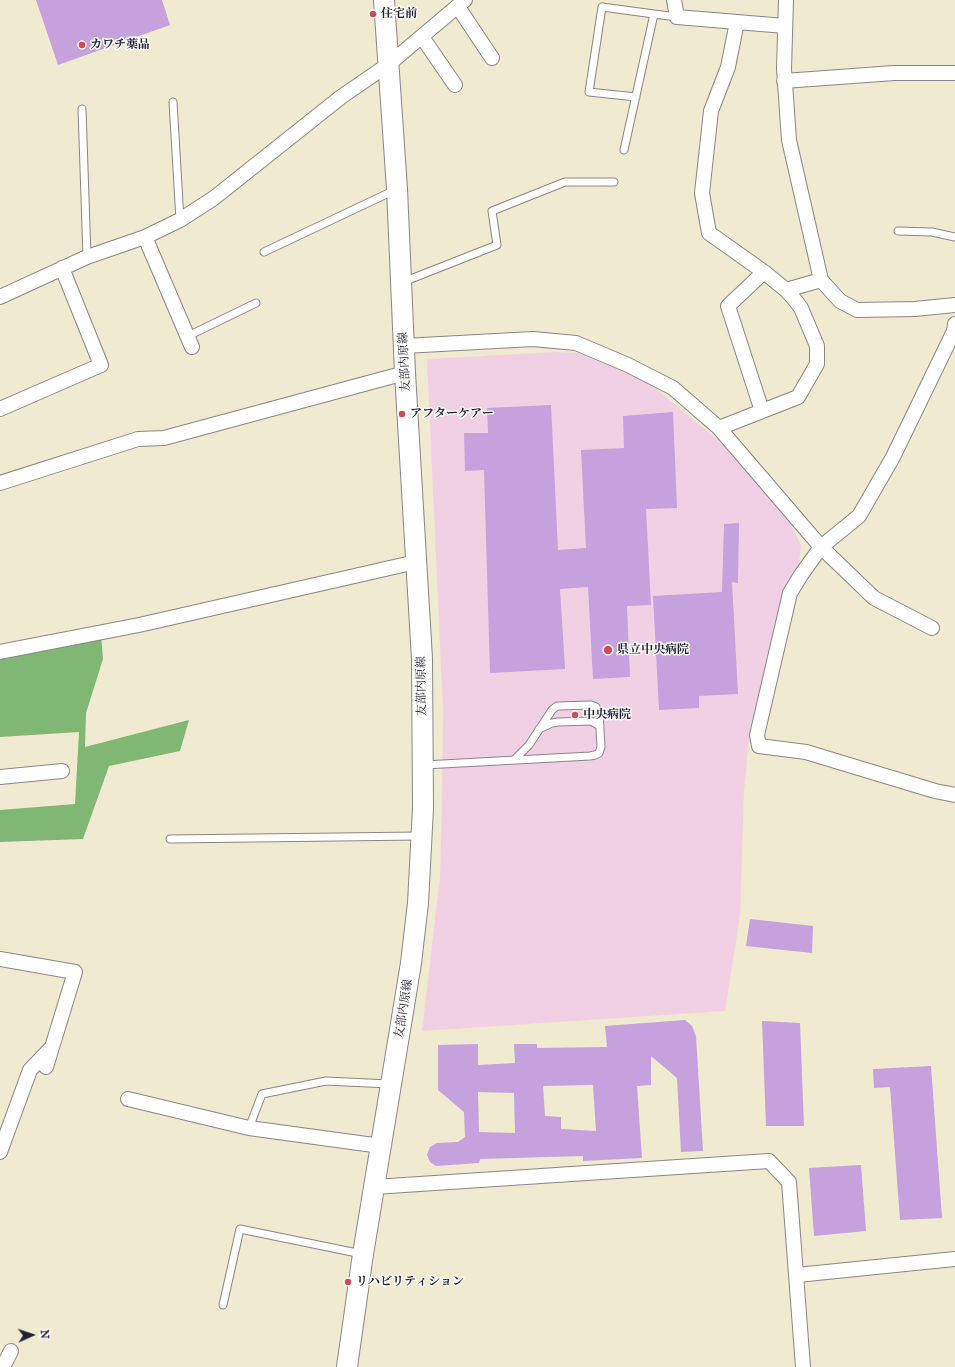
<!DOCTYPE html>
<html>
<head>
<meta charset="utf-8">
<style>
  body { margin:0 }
  #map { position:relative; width:955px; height:1367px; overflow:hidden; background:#f0ead0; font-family:"IM FELL Great Primer",serif }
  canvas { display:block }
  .north { position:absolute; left:12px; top:1315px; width:40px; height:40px; -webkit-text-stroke:3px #fdfcf7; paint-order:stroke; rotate:87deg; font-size:11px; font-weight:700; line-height:16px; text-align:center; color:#22223b }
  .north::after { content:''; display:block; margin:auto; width:14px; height:18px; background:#22223b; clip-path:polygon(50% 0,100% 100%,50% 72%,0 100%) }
</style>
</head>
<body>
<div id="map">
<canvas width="955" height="1367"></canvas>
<div class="north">N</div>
</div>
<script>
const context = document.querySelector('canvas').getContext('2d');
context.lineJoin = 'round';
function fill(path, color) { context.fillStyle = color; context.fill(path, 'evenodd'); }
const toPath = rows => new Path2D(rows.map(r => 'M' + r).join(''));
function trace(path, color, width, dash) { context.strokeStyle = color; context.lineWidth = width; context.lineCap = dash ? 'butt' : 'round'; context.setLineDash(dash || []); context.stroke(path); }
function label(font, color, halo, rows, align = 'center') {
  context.font = font + ' "IM FELL Great Primer","Noto Serif JP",serif'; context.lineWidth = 3; context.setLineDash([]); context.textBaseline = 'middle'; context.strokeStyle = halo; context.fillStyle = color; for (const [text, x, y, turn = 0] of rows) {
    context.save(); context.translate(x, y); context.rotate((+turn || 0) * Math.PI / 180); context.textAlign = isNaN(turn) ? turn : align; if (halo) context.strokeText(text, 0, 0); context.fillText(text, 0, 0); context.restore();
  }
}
fill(toPath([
  [556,352,578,353,646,381,723,444,789,521,801,545,796,589,750,728,744,792,740,915,725,1011,422,1031,440,877,442,805,443,710,427,359]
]), '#f1d0e3');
fill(toPath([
  [101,635,103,659,86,713,85,747,189,720,180,751,109,766,83,839,0,842,0,810,75,804,79,732,0,737,0,657]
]), '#80b774');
fill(toPath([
  [36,0,162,0,170,25,58,65],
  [551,405,558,550,586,548,581,450,624,448,623,416,673,412,677,508,646,509,651,605,627,606,630,677,593,679,588,587,560,589,565,669,490,673,484,470,465,471,464,433,488,433,487,408],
  [739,523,738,583,732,582,738,694,699,696,699,708,659,710,653,596,722,592,724,524],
  [750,919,813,926,812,953,746,946],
  [685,1020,692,1026,696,1036,703,1151,681,1152,677,1078,651,1056,651,1085,637,1086,642,1158,583,1161,583,1156,480,1159,479,1163,436,1166,430,1162,427,1155,430,1147,437,1143,458,1142,465,1137,464,1112,438,1090,438,1045,478,1044,478,1065,515,1063,514,1044,537,1044,537,1048,607,1047,605,1026],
  [593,1085,596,1131,561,1129,561,1117,545,1116,543,1086],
  [478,1092,514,1093,515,1133,479,1132],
  [762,1021,800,1023,804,1126,766,1126],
  [931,1066,942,1218,900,1220,890,1087,874,1088,873,1069],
  [861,1165,866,1231,814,1236,809,1168]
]), '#c5a1dd');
const lane = toPath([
  [636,97,589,92,602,7,654,14],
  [173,102,180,220],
  [82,109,87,257],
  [624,150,654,14,677,17],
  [898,231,932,232,955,237],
  [264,252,395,190],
  [403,282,497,245,492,211,565,182,614,182],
  [188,336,256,303],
  [539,729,552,723,558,722,591,721,600,726],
  [424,765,590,756,595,755,599,753,601,747,599,713,596,707,591,705,557,706,552,710,529,745,514,760],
  [170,839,420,836],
  [249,1128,262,1094,326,1081,389,1084],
  [223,1305,240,1229,362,1254]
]);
const street = toPath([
  [674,0,677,17,785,26],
  [786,0,784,69,789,140,821,280,840,301,857,310,915,309,955,305],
  [458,7,492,58],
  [422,37,455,85],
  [784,81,894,73,955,73],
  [145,237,192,347],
  [786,290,821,280],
  [0,297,87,257,145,237,180,220,214,198,341,97,389,64,465,0],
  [955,324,954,331,893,457,859,516,821,547,801,575,790,593,757,735,759,746,806,752,935,791,955,795],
  [404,346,533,339,576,343,628,365,673,388,719,428,821,547,874,598,932,628],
  [0,409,101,365,62,268],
  [762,411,728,306,764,272],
  [719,428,798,397,817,364,817,346,801,308,795,300,786,290,764,272,709,233,702,193,711,111,728,67,737,22],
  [0,483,138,439,164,438,405,373],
  [0,652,139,625,416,562],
  [0,777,62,771],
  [0,959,75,972,46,1067],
  [128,1099,249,1128,381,1146],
  [0,1152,30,1070,50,1049],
  [374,1187,769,1161,789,1182,803,1367],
  [797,1275,955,1259],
  [3,1367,11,1351]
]);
const secondary = toPath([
  [347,1367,363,1254,411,963,418,903,423,808,422,659,405,373,397,189,384,0]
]);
trace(lane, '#898686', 9);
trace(street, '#898686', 16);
trace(secondary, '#898686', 22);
trace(lane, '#fff', 7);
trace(street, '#fff', 14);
trace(secondary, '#fff', 20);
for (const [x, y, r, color] of [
  [373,14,4,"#d1495b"],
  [82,45,4,"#d1495b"],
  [402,414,4,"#d1495b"],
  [608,650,5,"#d1495b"],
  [575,715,4,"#d1495b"],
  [348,1282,4,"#d1495b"]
]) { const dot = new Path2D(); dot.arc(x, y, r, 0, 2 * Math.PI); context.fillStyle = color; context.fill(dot); trace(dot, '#fdfcf7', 1.5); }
label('bold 12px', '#22223b', '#fdfcf7', [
  ["住宅前",381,14],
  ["カワチ薬品",90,45],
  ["アフターケアー",410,414],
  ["県立中央病院",617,650],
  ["中央病院",583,715],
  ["リハビリティション",356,1282]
], 'left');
label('12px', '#22223b', '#fdfcf7', [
  ["友部内原線",405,362,-93],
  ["友部内原線",422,686,-91],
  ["友部内原線",404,1009,-81]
]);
</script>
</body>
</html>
